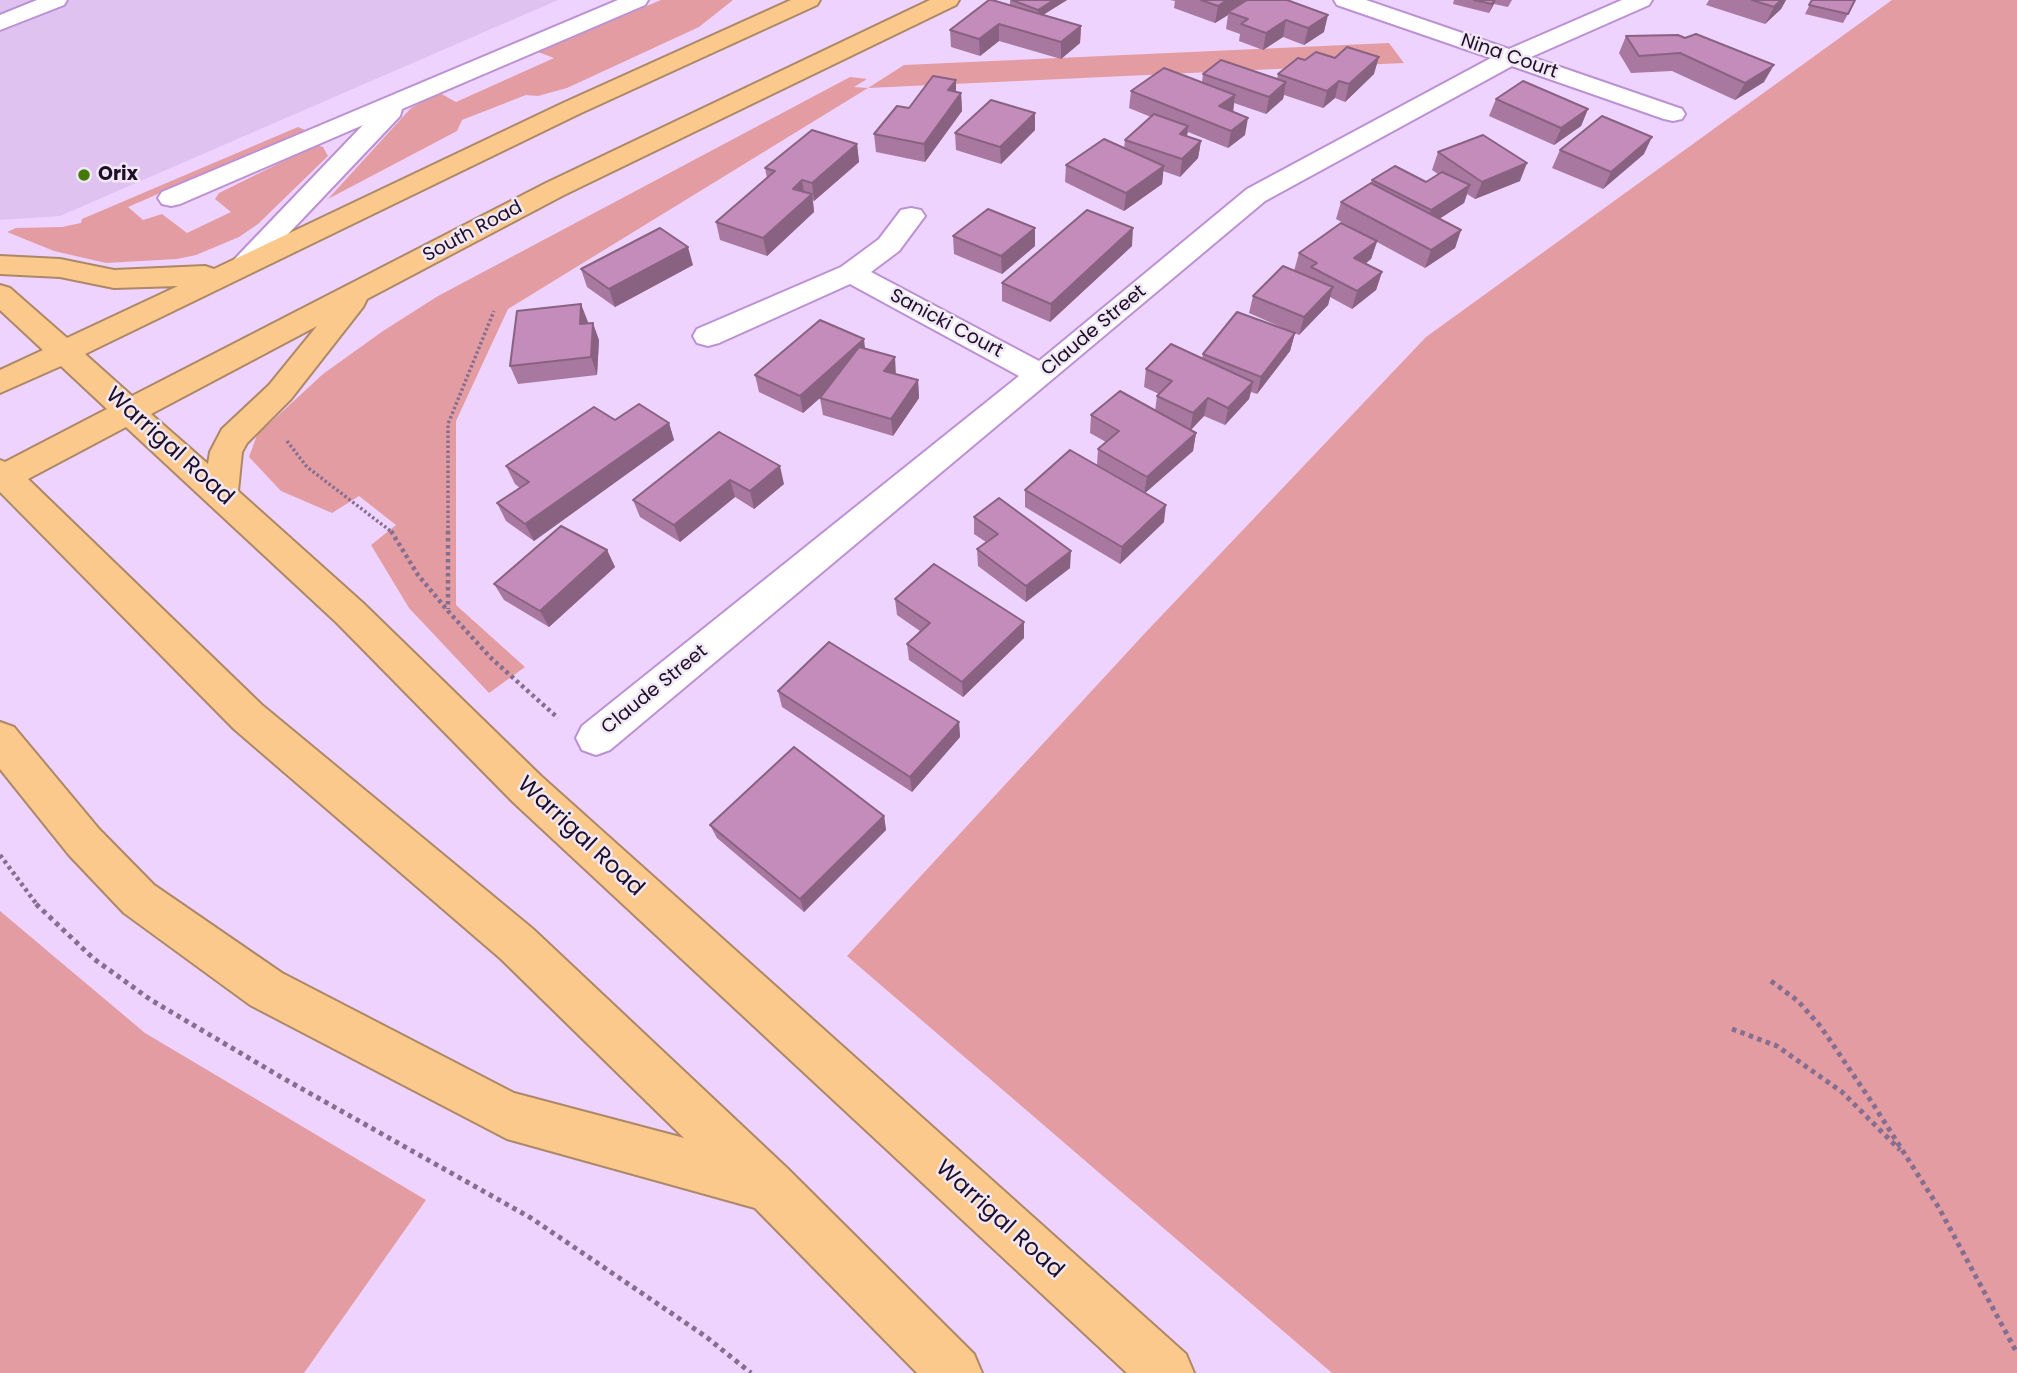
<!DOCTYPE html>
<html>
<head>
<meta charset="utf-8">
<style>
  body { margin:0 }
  canvas { display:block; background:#edd3fd }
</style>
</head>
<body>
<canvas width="2017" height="1373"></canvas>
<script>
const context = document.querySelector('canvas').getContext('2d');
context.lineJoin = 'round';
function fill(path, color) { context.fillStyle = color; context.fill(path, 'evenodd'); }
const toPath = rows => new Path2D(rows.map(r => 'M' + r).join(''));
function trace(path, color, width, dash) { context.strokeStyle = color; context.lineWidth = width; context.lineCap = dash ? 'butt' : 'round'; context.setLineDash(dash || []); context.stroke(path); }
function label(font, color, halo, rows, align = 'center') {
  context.font = font + ' Poppins,sans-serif'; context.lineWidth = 5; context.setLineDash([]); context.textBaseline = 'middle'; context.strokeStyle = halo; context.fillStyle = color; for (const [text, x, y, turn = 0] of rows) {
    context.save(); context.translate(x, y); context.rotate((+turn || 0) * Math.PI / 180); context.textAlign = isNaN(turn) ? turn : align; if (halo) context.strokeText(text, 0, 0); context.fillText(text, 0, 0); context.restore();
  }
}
fill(toPath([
  [0,0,558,0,60,216,0,220]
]), '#dfc2f0');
fill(toPath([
  [661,0,733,0,699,27,567,88,538,96,526,95,462,120,457,131,328,199,411,108,438,92,456,102,554,58,538,52],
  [1892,0,2017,0,2017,1373,1332,1373,847,956,1146,632,1426,337],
  [1389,43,1404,63,868,88,508,309,456,421,456,605,525,667,489,693,409,608,371,545,396,525,359,496,332,513,281,491,249,457,257,435,323,374,383,331,438,296,850,77,867,79,854,87,868,88,904,65],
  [298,127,305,130,128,207,143,220,162,214,187,233,231,212,215,199,219,193,316,145,323,147,328,156,258,224,239,237,196,255,177,259,106,263,54,251,7,232,16,228,62,227,81,223,82,219],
  [0,911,145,1033,426,1200,304,1373,0,1373]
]), '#e49ca3');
const minor = toPath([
  [37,0,67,0,64,5,0,30,0,15,37,0],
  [618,0,648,0,645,5,402,109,400,116,252,272,242,275,232,272,228,266,363,125,180,204,171,206,162,204,158,198,162,192,618,0],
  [1334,0,1366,0,1509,49,1622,0,1652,0,1649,5,1531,57,1682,109,1685,114,1682,119,1673,121,1664,119,1512,66,1265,201,610,750,596,755,582,750,576,738,582,726,1019,376,850,284,719,343,708,346,697,343,693,336,697,329,841,267,879,239,901,210,911,208,921,210,925,216,899,251,871,272,1039,361,1247,189,1491,58,1337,5,1334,0]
]);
const highway = toPath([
  [791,0,820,0,817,5,581,113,85,354,132,396,546,183,930,0,959,0,956,5,564,195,367,299,363,307,291,399,247,443,242,452,238,491,363,603,541,776,1186,1354,1194,1373,1127,1373,513,802,337,623,126,427,28,479,262,705,533,929,787,1168,974,1354,982,1373,917,1373,755,1208,507,1139,250,1005,124,913,69,855,0,769,0,722,14,727,99,829,154,885,282,973,514,1093,684,1138,501,959,234,729,0,492,0,460,5,462,107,409,61,366,0,393,0,370,43,350,0,310,0,285,10,288,67,338,178,286,114,288,60,277,0,274,0,256,60,259,114,270,205,266,214,269,563,103,791,0],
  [317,326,269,385,222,429,210,452,208,464,151,414,317,326]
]);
trace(minor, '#bc91d4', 4);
trace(highway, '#ad8868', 4);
trace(toPath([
  [287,441,307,467,393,533],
  [448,533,448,424,494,311]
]), '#846f90', 3.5, [2.5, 2.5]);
trace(toPath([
  [391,531,418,575,448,611,491,658,558,718],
  [448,531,448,609],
  [0,855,38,906]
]), '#846f90', 4.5, [3.5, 3.5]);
trace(toPath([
  [36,904,94,959,151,1000,281,1077,531,1218,705,1336,751,1373],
  [1771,981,1798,1001,1821,1027,1873,1104,1939,1208,2017,1353],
  [1732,1029,1777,1046,1842,1092,1900,1150]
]), '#846f90', 5, [4.5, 4.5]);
fill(minor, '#fff');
fill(highway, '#fac98b');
fill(toPath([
  [1010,0,1067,0,1043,15,1081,26,1080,43,1061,59,999,41,980,56,951,47,950,30,1010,5],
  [1170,0,1287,0,1324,32,1304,45,1283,37,1263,50,1239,41,1240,34,1226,29,1228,15,1215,23,1174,8,1175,1],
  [1454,0,1512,0,1508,7,1494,4,1489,13,1453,4],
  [1709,0,1786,0,1781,9,1765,24,1706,5],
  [1812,0,1848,14,1843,23,1805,14],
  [1626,36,1685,38,1764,82,1735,100,1672,71,1631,73,1619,53],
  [1305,60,1374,74,1345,102,1335,98,1323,108,1284,95,1283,99,1266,114,1234,103,1233,112,1245,135,1228,148,1188,132,1187,136,1201,141,1198,158,1180,177,1163,171,1162,184,1124,211,1065,182,1066,165,1124,149,1125,140,1151,117,1129,108,1131,91,1202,82,1203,74,1277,79,1278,74],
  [956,80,956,92,961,93,962,111,925,162,876,152,874,134,909,108],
  [1496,99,1588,109,1581,126,1554,145,1489,116],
  [1035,130,1001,164,956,150,955,133],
  [857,144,859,162,814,201,813,200,814,212,767,256,720,240,716,222,767,178,765,168],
  [1560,150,1644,154,1603,189,1552,168],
  [1438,152,1520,181,1475,199,1467,194,1464,203,1439,219,1461,230,1455,248,1425,268,1377,242,1371,259,1365,264,1382,272,1376,290,1352,309,1330,297,1328,305,1299,335,1249,313,1253,296,1294,271,1299,253,1367,236,1336,219,1341,202,1371,183,1372,180,1426,182,1438,174,1432,170],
  [1035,228,1035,246,1002,274,954,254,953,236],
  [1132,246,1050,322,1002,301,1002,283],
  [693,265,615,307,587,287,581,269],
  [588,322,599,340,597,375,518,384,510,366],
  [1295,333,1290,351,1257,394,1251,392,1249,399,1225,425,1204,416,1190,430,1196,433,1193,451,1145,493,1164,522,1120,564,1025,507,1025,490,1097,465,1098,449,1106,442,1090,433,1091,415,1155,411,1157,396,1159,394,1144,387,1146,369,1202,359,1203,354],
  [865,348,896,375,918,380,919,398,893,436,823,415,820,398,803,413,759,392,755,375],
  [615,420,669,423,674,440,534,541,506,521,497,503,520,488,515,484,506,466],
  [719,432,784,484,754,509,735,497,680,542,640,517,633,500],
  [974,517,1070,568,1026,602,978,566,977,549,986,542,974,534],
  [607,550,615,567,549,627,504,600,494,584],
  [895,599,1024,638,963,697,909,660,907,644,920,631,897,615],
  [778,691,959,722,960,737,912,792,782,707],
  [884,816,886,830,804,912,717,838,710,825]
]), '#a978a0');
fill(toPath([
  [1054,0,1067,0,1038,18,1038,10],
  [1227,0,1247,0,1228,12,1228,15,1215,23,1218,6],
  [1494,0,1496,0,1494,4,1489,13],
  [1781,0,1786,0,1781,9,1765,24,1774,7],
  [1328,15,1324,32,1304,45,1308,28],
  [1286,20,1283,37,1263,50,1266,33],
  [999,24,999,41,980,56,979,39],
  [1081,26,1080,43,1061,59,1061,42],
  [1379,57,1374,74,1345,102,1349,84],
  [1774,65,1764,82,1735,100,1745,83],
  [956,80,956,97,948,90],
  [1339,81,1335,98,1323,108,1327,91],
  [1286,82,1283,99,1266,114,1269,97],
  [961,93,962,111,925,162,924,144],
  [1235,95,1233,112,1219,106],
  [1588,109,1581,126,1554,145,1561,128],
  [1035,113,1035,130,1001,164,1000,147],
  [1248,118,1245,135,1228,148,1231,131],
  [1188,126,1186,143,1180,134],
  [1652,137,1644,154,1603,189,1611,172],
  [1201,141,1198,158,1180,177,1182,159],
  [857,144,859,162,814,201,812,183],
  [1527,163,1520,181,1475,199,1482,182],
  [1164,166,1162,184,1124,211,1126,193],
  [802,180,805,198,793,189],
  [1470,185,1464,203,1425,228,1431,210],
  [812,194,814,212,767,256,763,238],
  [1035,228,1035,246,1002,274,1001,256],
  [1133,228,1132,246,1050,322,1051,304],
  [1461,230,1455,248,1425,268,1431,250],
  [1377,241,1371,259,1349,276,1354,258],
  [688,247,693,265,615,307,609,289],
  [1382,272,1376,290,1352,309,1357,291],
  [1333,287,1328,305,1299,335,1304,317],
  [581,304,588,322,586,342,580,324],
  [593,323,599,340,597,375,591,357],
  [1295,333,1290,351,1257,394,1261,377],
  [864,339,866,357,803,413,800,396],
  [895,357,896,375,884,371],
  [918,380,919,398,893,436,891,419],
  [1253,382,1249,399,1225,425,1228,408],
  [1208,398,1204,416,1190,431,1193,413],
  [669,423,674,440,534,541,525,524],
  [1196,433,1193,451,1144,494,1147,477],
  [780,466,784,484,754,509,750,491],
  [730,480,735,497,680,542,674,525],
  [1166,505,1164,522,1120,564,1122,547],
  [607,550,615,567,549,627,540,611],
  [1071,551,1070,568,1026,602,1026,586],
  [1024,622,1024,638,963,697,962,682],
  [959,722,960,737,912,792,910,777],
  [884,816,886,830,804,912,800,899]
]), '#896282');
const building = toPath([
  [989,0,992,0,1081,26,1061,42,999,24,979,39,950,30,989,0],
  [1012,0,1054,0,1038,10,1012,0],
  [1201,0,1227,0,1218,6,1201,0],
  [1247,0,1287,0,1328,15,1308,28,1286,20,1266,33,1241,24,1248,19,1228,12,1247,0],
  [1474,0,1494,0,1492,4,1474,0],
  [1752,0,1781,0,1774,7,1752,0],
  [1812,0,1855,0,1848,14,1809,5,1812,0],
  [1696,34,1774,65,1745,83,1680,53,1639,56,1626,36,1678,35,1685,38,1696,34],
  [1347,47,1379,57,1349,84,1339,81,1327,91,1278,74,1298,58,1305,60,1316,52,1335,58,1347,47],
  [1221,60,1286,82,1269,97,1203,74,1221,60],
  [1164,68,1235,95,1219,106,1248,118,1231,131,1131,91,1164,68],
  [933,76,956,80,948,90,961,93,924,144,874,134,897,106,909,108,933,76],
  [1523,81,1588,109,1561,128,1496,99,1523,81],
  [991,100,1035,113,1000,147,955,133,991,100],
  [1154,114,1188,126,1180,134,1201,141,1182,159,1125,140,1154,114],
  [1602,116,1652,137,1611,172,1560,150,1602,116],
  [812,130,857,144,812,183,802,180,793,189,812,194,763,238,716,222,775,171,765,168,812,130],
  [1483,135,1527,163,1482,182,1438,152,1483,135],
  [1104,139,1164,166,1126,193,1066,165,1104,139],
  [1395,166,1426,182,1442,172,1470,185,1431,210,1372,180,1395,166],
  [1371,183,1461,230,1431,250,1341,202,1371,183],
  [988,209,1035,228,1001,256,953,236,988,209],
  [1087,210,1133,228,1051,304,1002,283,1087,210],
  [1341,223,1377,241,1354,258,1382,272,1357,291,1311,267,1317,263,1299,253,1341,223],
  [660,228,688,247,609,289,581,269,660,228],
  [1283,266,1333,287,1304,317,1253,296,1283,266],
  [581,304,580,324,593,323,591,357,510,366,517,311,581,304],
  [1237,312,1295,333,1261,377,1203,354,1237,312],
  [820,320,864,339,800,396,755,375,820,320],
  [1171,344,1253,382,1228,408,1208,398,1193,413,1157,396,1172,381,1146,369,1171,344],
  [859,347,895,357,884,371,918,380,891,419,820,398,859,347],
  [1120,391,1196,433,1147,477,1098,449,1119,431,1091,415,1120,391],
  [639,404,669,423,525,524,497,503,529,482,506,466,594,407,615,420,639,404],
  [719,432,780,466,750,491,730,480,674,525,633,500,719,432],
  [1070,450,1166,505,1122,547,1025,490,1070,450],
  [999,498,1071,551,1026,586,977,549,998,534,974,517,999,498],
  [561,526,607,550,540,611,494,584,561,526],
  [934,564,1024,622,962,682,907,644,930,623,895,599,934,564],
  [829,642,959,722,910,777,778,691,829,642],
  [794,747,884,816,800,899,710,825,794,747]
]);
fill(building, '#c48cba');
trace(building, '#896282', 2);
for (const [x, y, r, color] of [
  [84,175,7,"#457906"]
]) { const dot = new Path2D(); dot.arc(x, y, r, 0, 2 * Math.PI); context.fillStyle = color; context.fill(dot); trace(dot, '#f1e8f6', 2.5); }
label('19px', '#1f0e27', '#f1e8f6', [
  ["Nina Court",1509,57,19],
  ["South Road",473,232,-28],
  ["Sanicki Court",946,324,28],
  ["Claude Street",1094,331,-40],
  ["Claude Street",655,690,-39]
]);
label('bold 19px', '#1f0e27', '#f1e8f6', [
  ["Orix",98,175]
], 'left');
label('23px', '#1f0e27', '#f1e8f6', [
  ["Warrigal Road",169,447,42],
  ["Warrigal Road",580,837,43],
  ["Warrigal Road",999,1220,42]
]);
</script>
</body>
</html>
